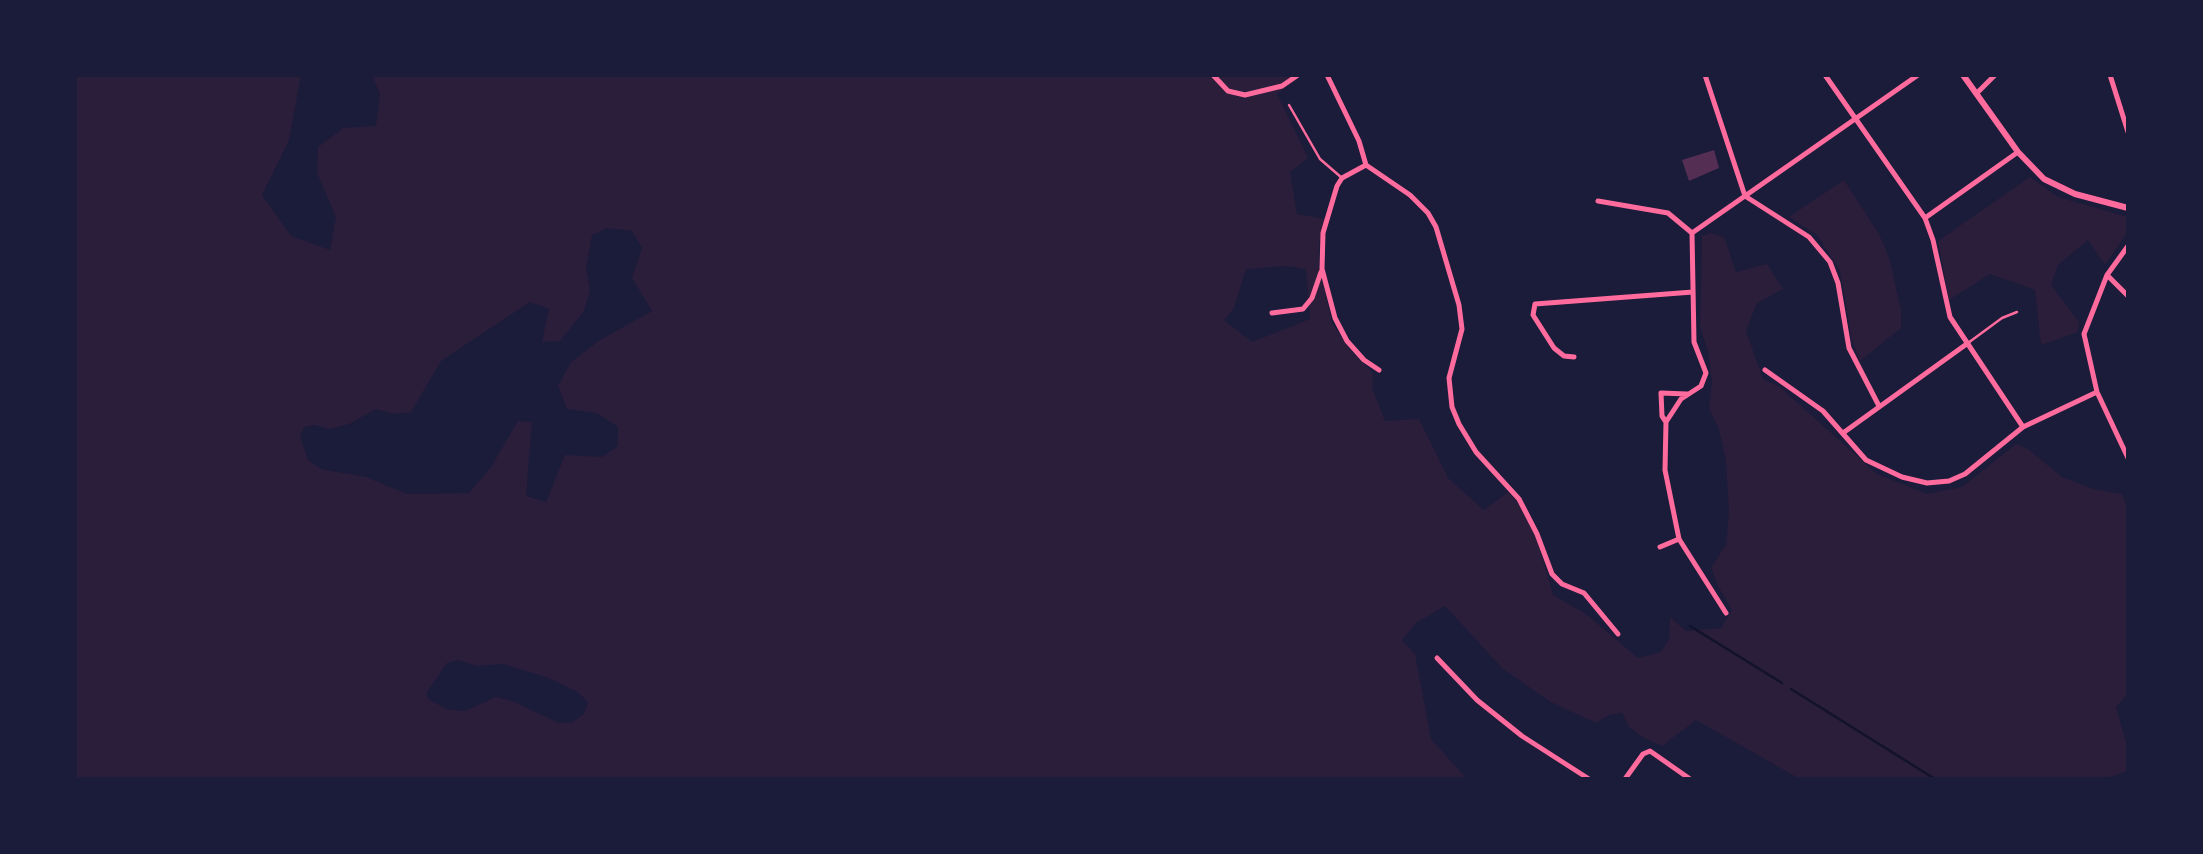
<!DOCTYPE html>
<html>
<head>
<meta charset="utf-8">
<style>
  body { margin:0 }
  #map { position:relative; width:2203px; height:854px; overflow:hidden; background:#1b1b3a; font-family:"Zilla Slab",serif }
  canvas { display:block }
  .frame { position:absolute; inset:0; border:77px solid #1b1b3a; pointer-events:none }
</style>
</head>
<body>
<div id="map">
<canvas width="2203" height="854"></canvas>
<div class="frame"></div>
</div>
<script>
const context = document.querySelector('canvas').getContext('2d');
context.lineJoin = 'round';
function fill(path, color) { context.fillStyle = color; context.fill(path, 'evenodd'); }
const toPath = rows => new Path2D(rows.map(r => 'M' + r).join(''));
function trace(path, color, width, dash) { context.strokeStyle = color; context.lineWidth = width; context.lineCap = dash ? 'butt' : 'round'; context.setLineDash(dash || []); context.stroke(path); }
fill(toPath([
  [75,75,301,75,289,140,262,195,291,236,330,250,336,217,317,173,318,147,343,128,376,126,380,94,372,75,1303,75,1277,94,1308,158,1290,172,1297,214,1325,219,1319,243,1319,267,1332,323,1349,349,1373,373,1372,388,1385,421,1419,419,1448,478,1484,510,1508,492,1519,504,1535,532,1553,595,1586,614,1638,658,1661,652,1669,639,1670,617,1686,631,1721,628,1732,610,1719,588,1711,567,1726,545,1729,511,1726,461,1719,429,1709,408,1712,382,1708,351,1700,328,1702,236,1710,233,1724,237,1736,272,1767,264,1783,289,1757,303,1746,331,1763,379,1780,387,1877,474,1927,494,1962,487,2016,444,2028,449,2062,477,2094,489,2122,494,2128,511,2128,694,2116,707,2128,749,2128,771,2104,779,1800,779,1696,720,1662,746,1644,738,1629,727,1622,713,1609,715,1596,723,1551,702,1503,669,1445,606,1416,623,1402,640,1415,654,1431,739,1467,779,75,779],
  [607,228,632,231,642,248,632,278,652,311,600,340,571,362,558,386,567,409,597,413,618,427,618,446,602,457,565,455,546,502,526,496,532,422,518,421,491,467,469,493,407,494,366,477,321,469,308,460,300,437,304,427,315,425,330,429,349,424,376,409,393,414,411,412,441,361,530,302,549,309,542,342,560,341,584,311,590,290,586,268,592,235],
  [1286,266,1306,269,1310,319,1252,342,1224,320,1234,308,1246,269],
  [459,660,476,666,503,664,546,677,576,691,588,702,584,714,571,723,559,723,512,701,496,697,465,711,447,709,428,699,427,692,447,663],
  [2030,177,2058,197,2128,217,2127,233,2105,265,2088,240,2058,265,2051,285,2079,322,2078,332,2041,345,2035,290,1990,274,1949,300,1938,241],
  [1844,180,1879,234,1889,257,1901,310,1901,328,1860,361,1852,341,1840,271,1817,235,1789,217]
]), '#2a1e3b');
trace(toPath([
  [1690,626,1782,683],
  [1791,689,1935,779]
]), '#12122b', 2.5);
fill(toPath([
  [1714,150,1719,168,1689,181,1682,160]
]), '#542f53');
trace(toPath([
  [1289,105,1320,159,1342,178],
  [1968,343,2002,318,2017,312]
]), '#ff6b9d', 2.5);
trace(toPath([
  [1213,75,1228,91,1245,95,1282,86,1298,75],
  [1327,75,1359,141,1366,165,1410,195,1428,213,1436,227,1459,305,1462,329,1449,378,1452,407,1459,424,1476,452,1519,499,1537,534,1552,574,1562,584,1584,593,1618,634],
  [1705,75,1745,196,1809,237,1830,262,1838,283,1849,348,1879,406],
  [1825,75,1925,218,1933,240,1950,317,2023,427],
  [2110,75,2128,132],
  [1977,93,1995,75],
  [1366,165,1342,178,1337,186,1323,233,1322,269,1335,318,1347,341,1364,360,1379,370],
  [1598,201,1668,213,1692,233,1694,342,1706,373,1701,386,1681,399,1666,422,1665,470,1679,539,1726,613],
  [1925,218,2018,152],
  [1692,233,1918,75],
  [2128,246,2107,275,2084,334,2097,392,2128,458],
  [2107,275,2128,296],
  [1272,313,1303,309,1312,298,1321,272],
  [1574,357,1564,356,1554,348,1533,315,1535,304,1693,292],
  [1765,370,1823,411,1866,460,1902,477,1927,483,1949,481,1965,474,2023,427,2097,392],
  [1666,422,1662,416,1661,393,1687,394],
  [1843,433,1968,343],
  [1660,547,1679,539],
  [1437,658,1477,700,1522,736,1589,779],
  [1625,779,1643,754,1650,751,1690,779]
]), '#ff6b9d', 5);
trace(toPath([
  [1963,75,2018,152,2044,179,2075,194,2128,208]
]), '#ff6b9d', 6);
</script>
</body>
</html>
